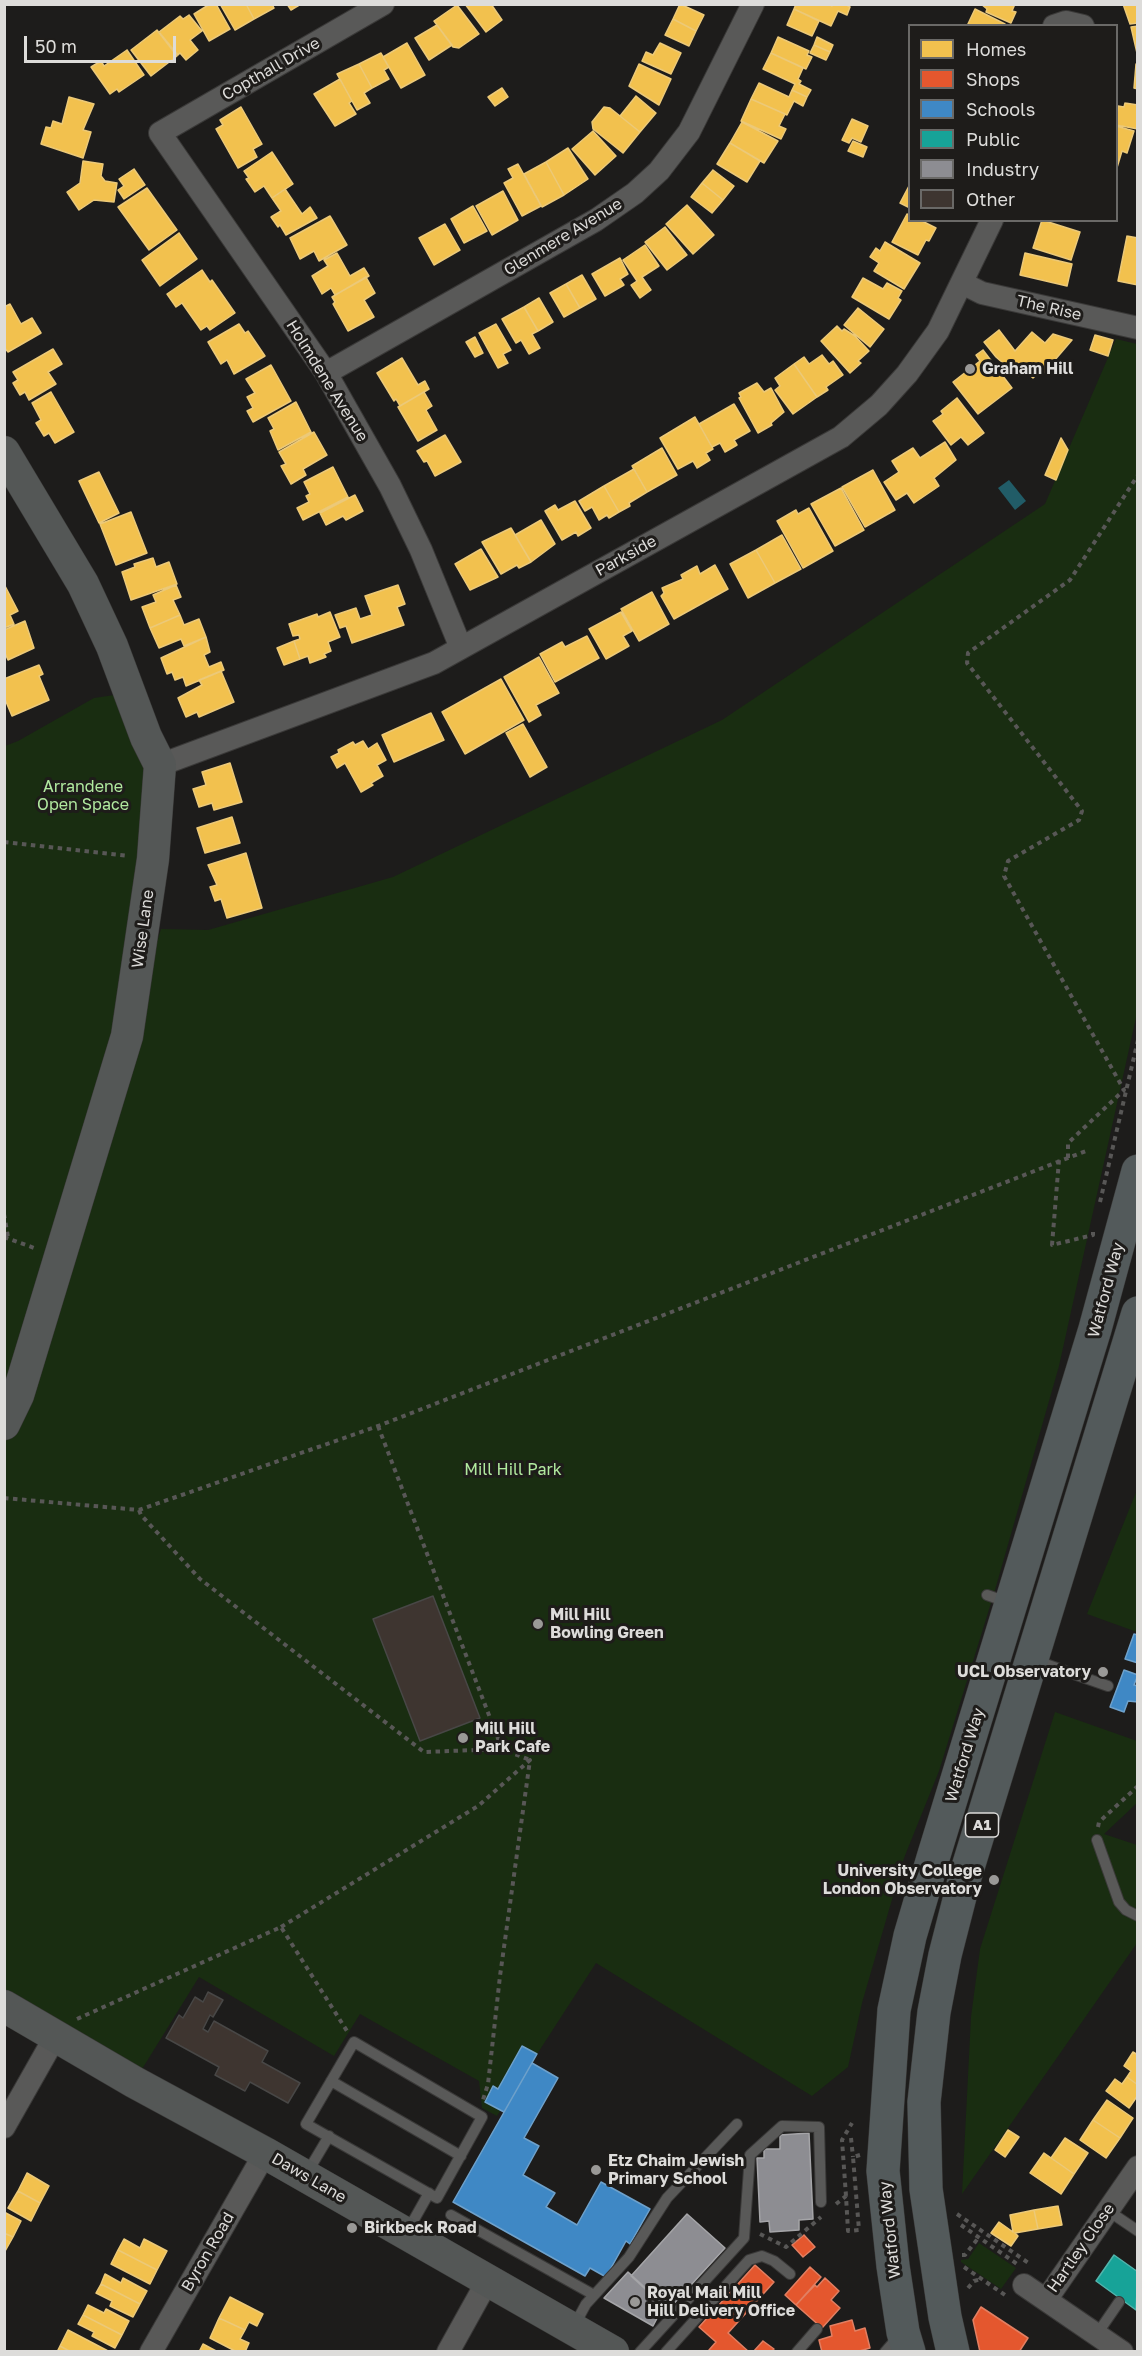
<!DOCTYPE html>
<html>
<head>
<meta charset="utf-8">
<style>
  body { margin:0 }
  #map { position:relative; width:1142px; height:2356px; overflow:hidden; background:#1d1c1b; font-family:"Golos Text",sans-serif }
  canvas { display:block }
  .frame { position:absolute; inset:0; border:6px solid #dddcda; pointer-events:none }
  .legend { position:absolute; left:908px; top:24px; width:210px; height:198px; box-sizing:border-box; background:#1e1c1a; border:2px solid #6a6967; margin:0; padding:8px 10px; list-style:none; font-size:18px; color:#dddcda }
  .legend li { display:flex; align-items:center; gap:12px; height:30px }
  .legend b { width:30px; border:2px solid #6a6967 }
  .scale { position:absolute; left:24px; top:36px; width:152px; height:27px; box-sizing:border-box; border:3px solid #dddcda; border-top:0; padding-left:8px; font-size:18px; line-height:21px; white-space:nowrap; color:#dddcda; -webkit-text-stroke:4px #1e1c1a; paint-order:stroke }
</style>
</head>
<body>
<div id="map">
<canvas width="1142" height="2356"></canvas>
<div class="frame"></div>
<ul class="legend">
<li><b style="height:16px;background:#f2c14e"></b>Homes</li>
<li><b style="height:16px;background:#e4572e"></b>Shops</li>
<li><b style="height:16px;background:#3f88c5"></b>Schools</li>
<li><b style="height:16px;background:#17a398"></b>Public</li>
<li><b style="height:16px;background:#8d8d92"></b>Industry</li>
<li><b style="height:16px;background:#3e3530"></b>Other</li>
</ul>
<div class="scale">50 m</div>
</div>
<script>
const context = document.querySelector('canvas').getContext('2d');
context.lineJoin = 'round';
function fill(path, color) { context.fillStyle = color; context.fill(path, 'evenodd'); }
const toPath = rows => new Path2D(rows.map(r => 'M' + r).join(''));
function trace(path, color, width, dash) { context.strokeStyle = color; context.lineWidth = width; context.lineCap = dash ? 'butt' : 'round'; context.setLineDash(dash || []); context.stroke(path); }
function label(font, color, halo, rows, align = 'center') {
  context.font = font + ' "Golos Text",sans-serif'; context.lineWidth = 6; context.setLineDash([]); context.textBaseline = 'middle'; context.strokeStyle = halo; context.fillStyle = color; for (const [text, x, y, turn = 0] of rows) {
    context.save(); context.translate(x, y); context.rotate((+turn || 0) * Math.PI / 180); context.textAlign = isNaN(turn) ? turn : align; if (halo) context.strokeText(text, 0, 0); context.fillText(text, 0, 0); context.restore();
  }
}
fill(toPath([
  [1116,339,1137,344,1137,1013,1059,1366,995,1590,939,1771,904,1858,862,2003,848,2067,812,2096,596,1963,497,2116,482,2108,479,2081,360,2014,334,2056,199,1977,134,2082,5,2006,5,746,18,741,94,698,135,692,165,768,127,1034,161,929,208,930,393,877,722,720,1045,504],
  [1137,1490,1137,1632,1087,1614],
  [1055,1712,1137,1741,1137,1803,1104,1834,1137,1845,1137,1943,962,2194,971,2017,980,1949],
  [979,2243,1016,2268,1001,2289,961,2262,961,2260,968,2259]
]), '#192d11');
fill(toPath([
  [1009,480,1026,501,1015,510,998,488]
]), '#215c67');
const homes = toPath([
  [210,4,216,4,230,29,209,41,194,14,210,4],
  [220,4,246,4,254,19,235,30,220,4],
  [246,4,272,4,274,8,254,19,246,4],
  [287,4,301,4,291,10,287,4],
  [465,4,491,4,502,20,486,32,465,4],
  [680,4,704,15,696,31,673,19,680,4],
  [796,4,828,4,832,6,833,4,845,4,850,7,847,15,838,11,831,26,794,9,796,4],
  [981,4,1015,4,1012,11,1016,12,1011,23,986,12,987,9,981,4],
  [1123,4,1138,4,1138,23,1130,24,1123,4],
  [457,5,479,34,459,48,453,47,434,21,457,5],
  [794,9,819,21,812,36,787,25,794,9],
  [975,9,1005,24,1005,26,967,26,975,9],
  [189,15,202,31,190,40,198,50,186,60,180,53,178,55,159,32,180,16,183,19,189,15],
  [673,19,696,31,689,46,665,35,673,19],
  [437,25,452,45,429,60,415,38,437,25],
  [1138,26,1138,53,1137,53,1131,27,1138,26],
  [157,30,177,56,151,76,131,50,157,30],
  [778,37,809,51,807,55,812,57,806,69,771,53,778,37],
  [817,37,833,45,830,52,814,45,817,37],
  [407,43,425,75,401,88,383,57,407,43],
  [660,43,681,53,671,74,642,61,646,52,653,55,660,43],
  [814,45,830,52,826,60,810,53,814,45],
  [127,50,144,75,119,92,117,89,110,94,91,67,101,61,104,66,127,50],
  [381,53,389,67,384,70,389,79,372,88,359,64,381,53],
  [771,53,803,68,798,79,801,81,799,84,811,90,807,97,792,90,795,84,763,69,771,53],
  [359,64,372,88,364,93,370,103,357,110,337,74,359,64],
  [639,64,671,79,659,105,629,86,639,64],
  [1136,64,1138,64,1138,89,1134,88,1136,64],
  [340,79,352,101,349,103,356,114,335,126,314,94,340,79],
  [759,83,789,97,792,90,807,97,803,106,794,101,787,115,751,99,759,83],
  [502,88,508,97,495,106,488,97,502,88],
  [636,96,656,113,640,132,620,116,636,96],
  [69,97,94,104,83,130,91,132,83,158,41,144,46,127,51,128,53,121,62,124,69,97],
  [751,99,785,114,779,126,786,129,781,139,741,121,751,99],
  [1125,103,1138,105,1138,129,1116,125,1118,106,1124,107,1125,103],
  [241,107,262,144,253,149,257,157,238,168,216,129,223,125,220,120,241,107],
  [604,107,610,108,640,132,623,153,593,129,592,122,604,107],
  [852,119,868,126,861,142,852,138,849,143,842,140,852,119],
  [742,122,778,141,764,163,730,143,742,122],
  [1116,126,1134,131,1127,153,1122,151,1116,171,1116,126],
  [593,131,616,156,595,175,572,149,593,131],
  [853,141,867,147,863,157,848,151,853,141],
  [730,143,760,161,747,182,717,164,730,143],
  [568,148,588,179,564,195,546,162,568,148],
  [272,152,293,184,272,198,264,186,255,192,246,179,249,178,244,171,272,152],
  [83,161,103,164,101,176,105,181,117,183,114,202,94,200,79,210,67,192,80,183,83,161],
  [546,162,564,195,542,207,524,174,546,162],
  [518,164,541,206,522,216,504,183,513,178,508,169,518,164],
  [134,169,145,185,124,199,118,190,124,186,119,179,134,169],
  [713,170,734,186,723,200,702,183,713,170],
  [702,183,723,200,712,213,691,197,702,183],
  [910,184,910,208,900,203,910,184],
  [147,188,177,230,149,250,118,207,147,188],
  [285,189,302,214,310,207,317,218,286,235,280,225,278,227,271,217,281,211,272,198,285,189],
  [503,191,518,220,492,235,476,206,503,191],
  [687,205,714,235,693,254,666,224,687,205],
  [473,206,487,231,464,243,451,219,473,206],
  [907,214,910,215,910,220,920,220,936,228,929,241,926,240,918,255,892,242,907,214],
  [330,216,347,245,319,261,314,251,300,259,290,238,330,216],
  [1042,220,1080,232,1071,260,1033,248,1042,220],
  [445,224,460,250,434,265,419,238,445,224],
  [665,227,687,255,667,270,645,242,665,227],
  [179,233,197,259,160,286,142,260,179,233],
  [1127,236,1138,238,1138,285,1118,281,1127,236],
  [885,242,920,263,904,289,874,271,879,263,870,257,876,248,880,251,885,242],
  [645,245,659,266,642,277,651,290,640,298,631,285,637,281,623,260,645,245],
  [337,253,350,276,364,268,369,276,335,295,331,288,322,294,312,276,328,266,324,260,337,253],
  [1025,253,1072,264,1067,286,1020,275,1025,253],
  [620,258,628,274,620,279,624,285,605,296,592,274,620,258],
  [202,270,210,282,212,280,235,313,210,330,207,326,201,330,182,303,176,307,167,294,202,270],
  [582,275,596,299,580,308,566,284,582,275],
  [366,277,375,293,364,300,374,317,348,331,333,304,335,302,332,297,366,277],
  [863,278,883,289,887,283,902,291,898,298,901,300,889,319,852,297,863,278],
  [566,284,580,308,564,317,550,293,566,284],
  [539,298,553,322,538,331,524,307,539,298],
  [10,304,21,324,32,318,41,333,8,352,4,347,4,307,10,304],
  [524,307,538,331,532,334,540,348,529,354,521,340,516,343,502,319,524,307],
  [858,308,884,329,870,347,844,325,858,308],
  [239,324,245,333,248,331,265,356,234,374,227,360,221,364,208,342,239,324],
  [496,324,511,350,503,354,508,363,498,368,479,333,496,324],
  [837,326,842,331,844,329,855,336,869,351,858,361,861,363,850,373,821,341,837,326],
  [999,330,1015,351,1032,332,1045,343,1053,334,1072,340,1042,375,1039,372,1033,378,1024,370,1018,376,996,357,984,342,999,330],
  [1095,335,1113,340,1108,356,1090,350,1095,335],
  [475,337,483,353,475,357,466,342,475,337],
  [53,349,62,364,48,372,56,384,29,400,25,392,20,395,13,383,18,380,13,372,53,349],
  [983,350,1012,388,978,414,953,382,980,361,976,355,983,350],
  [822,355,829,364,833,361,843,375,826,387,828,390,817,397,794,364,804,357,809,364,822,355],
  [402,358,418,385,425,381,429,389,400,406,396,399,394,401,377,373,402,358],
  [794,364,817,397,793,414,775,390,780,386,775,378,794,364],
  [271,365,291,401,253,422,247,411,253,408,247,397,255,393,246,379,271,365],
  [757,383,764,392,771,388,784,412,771,423,772,425,758,433,739,398,741,397,739,393,757,383],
  [51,392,74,432,55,443,49,433,44,436,36,423,41,420,32,403,51,392],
  [424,392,432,406,426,410,437,430,418,441,398,407,424,392],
  [957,398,984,433,968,445,961,437,951,445,933,421,943,414,941,411,957,398],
  [296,402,311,432,278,450,270,431,274,429,268,418,296,402],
  [734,404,750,431,734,440,737,445,725,452,720,443,712,447,699,424,734,404],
  [695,417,713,449,706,453,710,460,697,468,693,461,678,469,660,438,695,417],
  [314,432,327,455,303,469,306,475,291,484,281,466,286,464,279,452,314,432],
  [445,435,461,462,435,476,427,461,424,462,417,451,445,435],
  [1061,438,1068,450,1056,480,1045,475,1061,438],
  [945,442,956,460,934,478,939,486,914,503,907,493,896,500,884,482,899,472,892,461,913,448,920,458,945,442],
  [662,448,677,475,647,492,632,466,662,448],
  [333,467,348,497,303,520,297,508,309,502,306,496,310,494,304,482,333,467],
  [634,469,647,492,629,503,630,506,619,512,604,486,634,469],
  [873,470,895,510,865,527,842,487,873,470],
  [99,472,119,513,99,523,79,481,99,472],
  [604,486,619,512,609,518,607,515,599,520,592,507,585,511,579,501,604,486],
  [841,488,864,530,835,546,811,504,841,488],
  [355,495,363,511,346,520,343,516,326,525,320,513,355,495],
  [575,501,591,528,578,536,576,532,562,540,545,511,555,505,558,510,575,501],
  [809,508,833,551,803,568,777,521,796,510,798,514,809,508],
  [131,512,147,553,116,565,100,524,131,512],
  [541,520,555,544,531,562,515,535,541,520],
  [511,528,531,562,519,568,517,565,501,574,482,542,511,528],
  [782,535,801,569,775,583,756,550,782,535],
  [481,549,498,577,470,590,455,564,481,549],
  [756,550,775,583,748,598,730,564,756,550],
  [153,558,156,567,169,562,177,584,131,600,122,572,135,567,134,564,153,558],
  [715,565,728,589,674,619,661,596,664,593,662,588,683,579,681,575,697,566,700,574,715,565],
  [4,584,18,611,10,615,14,624,4,628,4,584],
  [176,585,181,597,173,600,180,615,150,628,142,607,156,602,153,595,176,585],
  [398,585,405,604,397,607,404,625,352,643,346,626,340,628,335,615,356,608,360,619,372,615,365,596,398,585],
  [652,592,669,624,639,641,621,609,652,592],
  [330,612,340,637,328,642,331,651,324,654,326,657,310,663,308,656,300,659,294,641,300,639,299,635,293,636,289,624,317,614,318,617,330,612],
  [621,612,632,631,623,636,629,646,606,659,589,629,621,612],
  [180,615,184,625,199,619,206,637,184,646,181,639,159,648,150,628,180,615],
  [25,621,34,648,8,660,4,651,4,630,25,621],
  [587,636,599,658,555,682,540,654,562,642,565,647,587,636],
  [206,637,210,652,204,655,209,667,221,662,224,670,186,686,183,677,175,680,172,672,167,674,161,658,206,637],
  [294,641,300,659,284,665,277,648,294,641],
  [539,657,559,693,536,705,541,715,529,722,504,677,539,657],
  [39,665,43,674,39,676,49,700,12,716,4,697,4,679,39,665],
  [221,671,234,702,199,717,197,712,186,717,178,698,202,685,199,680,221,671],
  [501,679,524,720,465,754,442,712,501,679],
  [431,713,444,740,394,762,382,735,431,713],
  [523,724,547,767,530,777,506,733,523,724],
  [363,741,368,749,377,743,386,760,377,765,383,776,371,783,373,785,361,792,345,763,337,768,331,757,339,753,338,750,353,742,355,745,363,741],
  [230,763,242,802,214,810,212,803,199,807,193,789,206,785,202,772,230,763],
  [232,817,240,843,205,853,197,828,232,817],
  [246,853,262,908,227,918,221,899,215,901,210,887,217,885,208,865,246,853],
  [1133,2052,1138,2055,1138,2085,1127,2077,1131,2071,1124,2066,1133,2052],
  [1127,2077,1138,2085,1138,2095,1129,2108,1106,2091,1115,2079,1122,2084,1127,2077],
  [1107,2100,1133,2118,1120,2138,1093,2120,1107,2100],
  [1093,2120,1120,2138,1106,2158,1080,2140,1093,2120],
  [1008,2130,1019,2137,1005,2157,995,2150,1008,2130],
  [1065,2138,1088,2153,1074,2174,1051,2158,1065,2138],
  [1044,2153,1074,2174,1061,2194,1030,2173,1044,2153],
  [27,2173,49,2186,40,2203,18,2191,27,2173],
  [18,2191,40,2203,31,2221,8,2208,18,2191],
  [1058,2206,1062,2225,1038,2229,1034,2210,1058,2206],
  [1034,2210,1038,2229,1015,2233,1018,2236,1011,2246,991,2233,999,2222,1013,2232,1010,2215,1034,2210],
  [4,2212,21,2221,13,2237,4,2233,4,2212],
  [4,2233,13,2237,4,2253,4,2233],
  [124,2239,140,2248,144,2239,167,2251,157,2270,118,2250,124,2239],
  [118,2250,157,2270,150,2284,111,2264,118,2250],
  [105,2274,121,2283,123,2278,147,2291,140,2304,101,2284,105,2274],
  [101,2284,140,2304,133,2317,110,2306,112,2301,96,2293,101,2284],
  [230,2297,263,2314,257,2326,249,2322,245,2330,219,2318,230,2297],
  [88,2305,104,2313,106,2309,129,2321,122,2335,83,2315,88,2305],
  [83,2315,122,2335,115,2348,92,2336,94,2332,78,2324,83,2315],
  [219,2318,245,2330,240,2339,249,2343,245,2352,237,2352,210,2338,219,2318],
  [68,2330,110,2352,71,2352,60,2346,68,2330],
  [203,2344,218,2352,199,2352,203,2344],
  [60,2346,71,2352,57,2352,60,2346]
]);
fill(homes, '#f2c14e');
trace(homes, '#ecc978', 1.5);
const shops = toPath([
  [804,2235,815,2247,803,2257,792,2245,804,2235],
  [755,2265,774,2282,728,2333,749,2352,712,2352,709,2350,716,2342,699,2327,755,2265],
  [810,2267,821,2277,796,2305,785,2295,810,2267],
  [825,2278,839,2291,831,2300,840,2308,822,2328,796,2305,815,2285,817,2287,825,2278],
  [981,2307,1028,2338,1019,2352,980,2352,973,2320,981,2307],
  [852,2320,855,2331,865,2328,870,2348,856,2352,822,2352,819,2340,832,2336,830,2326,852,2320],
  [763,2341,774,2349,771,2352,753,2352,763,2341]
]);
fill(shops, '#e4572e');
trace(shops, '#e27f62', 1.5);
const schools = toPath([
  [1134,1634,1138,1635,1138,1663,1125,1659,1134,1634],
  [1124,1670,1138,1675,1134,1685,1138,1686,1138,1702,1128,1701,1124,1712,1110,1707,1124,1670],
  [522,2046,537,2054,504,2112,485,2102,493,2086,498,2089,522,2046],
  [532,2063,558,2078,524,2138,539,2146,523,2175,555,2193,546,2207,577,2225,601,2182,650,2209,630,2244,626,2241,606,2277,590,2268,585,2276,453,2202,532,2063]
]);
fill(schools, '#3f88c5');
trace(schools, '#6ea1cb', 1.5);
const public = toPath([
  [1114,2255,1138,2272,1136,2310,1096,2281,1114,2255]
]);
fill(public, '#17a398');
trace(public, '#52b4ac', 1.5);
const industry = toPath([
  [809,2133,813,2219,799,2220,799,2230,770,2232,769,2221,760,2222,757,2158,764,2158,764,2149,780,2149,780,2135,809,2133],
  [687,2214,725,2248,668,2310,631,2276,687,2214],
  [628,2272,664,2305,653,2326,604,2298,628,2272]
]);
fill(industry, '#8d8d92');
trace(industry, '#a5a5a8', 1.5);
const building = toPath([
  [433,1596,480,1718,420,1741,373,1619,433,1596],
  [208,1992,223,2000,213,2017,210,2015,203,2029,208,2032,214,2021,268,2051,262,2062,300,2083,288,2103,250,2082,245,2091,215,2075,219,2067,166,2038,179,2015,183,2018,195,1997,203,2002,208,1992]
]);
fill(building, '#3e3530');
trace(building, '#484746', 1.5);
const lane = toPath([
  [987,1595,1007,1602],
  [1034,1660,1108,1686],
  [1097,1840,1119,1902,1126,1910,1138,1916],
  [354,2042,482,2117,437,2198,306,2124,354,2042],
  [331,2081,461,2156],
  [307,2173,329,2136],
  [1107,2210,1138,2231],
  [451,2215,594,2295],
  [407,2232,429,2193],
  [574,2326,586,2304,629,2257,667,2198,737,2124],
  [1097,2334,1119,2302],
  [640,2352,744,2238,750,2155,782,2126,819,2127,821,2202],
  [666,2352,749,2260,762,2256,774,2261,790,2274],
  [797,2352,817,2329],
  [885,2352,899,2336]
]);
const street = toPath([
  [383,4,160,133,326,373,390,486,421,550,461,648],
  [1054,26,1066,22,1083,26],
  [962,283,982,293,1138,328],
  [326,373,596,220,635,193,659,171,689,132,753,4],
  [160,765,434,663,841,437,879,405,907,374,938,331,992,220],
  [4,2127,55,2037],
  [1024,2285,1122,2352],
  [1046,2300,1138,2167],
  [151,2352,265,2153],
  [448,2352,488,2280]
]);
const secondary = toPath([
  [4,452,83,584,112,646,146,737,160,765,153,859,127,1036,18,1395,4,1424],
  [4,2006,134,2082,265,2153,613,2352]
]);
const highway = toPath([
  [909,2352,903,2332,893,2266,883,2171,894,2010,910,1936,933,1858,1095,1329,1138,1171],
  [953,2352,945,2317,926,2189,924,2102,934,2012,945,1955,965,1877,1138,1313]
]);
trace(lane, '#3a3938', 12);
trace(street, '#3a3938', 24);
trace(secondary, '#3a3938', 33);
trace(highway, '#3a3938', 34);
trace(toPath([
  [4,842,129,856],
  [1068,1158,1068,1143,1124,1090,1004,876,1008,861,1079,820,1082,811,967,663,968,653,1070,580,1138,475],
  [1059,1160,1052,1245,1093,1235,1093,1232],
  [1100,1202,1138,1040],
  [4,1214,8,1237],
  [4,1237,37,1249],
  [378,1426,502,1749],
  [4,1498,139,1510,378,1426,1086,1151],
  [139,1510,141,1515,200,1579,424,1752,502,1749,530,1760],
  [1098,1827,1099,1822,1138,1786],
  [281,1927,478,1806,530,1760,500,1976,488,2084,482,2103],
  [77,2019,281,1927,347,2031],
  [851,2138,853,2157],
  [846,2196,842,2140,852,2123],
  [836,2204,846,2196,848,2231,859,2230,853,2157,860,2155],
  [957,2214,1030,2264],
  [961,2225,1020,2266],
  [760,2234,786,2247,821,2217],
  [962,2255,965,2255,979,2237],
  [964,2267,1005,2295],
  [968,2288,974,2281,981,2279]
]), '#585756', 4, [4.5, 4.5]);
trace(lane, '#595958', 10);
trace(street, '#595958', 22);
trace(secondary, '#545756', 32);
trace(highway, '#535a5b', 33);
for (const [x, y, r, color] of [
  [970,369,6,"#9a9997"],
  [538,1624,6,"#9a9997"],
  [1103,1672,6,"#9a9997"],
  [463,1738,6,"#9a9997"],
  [994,1880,6,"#9a9997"],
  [596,2170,6,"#9a9997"],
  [352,2228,6,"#9a9997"],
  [635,2302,6,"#9a9997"]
]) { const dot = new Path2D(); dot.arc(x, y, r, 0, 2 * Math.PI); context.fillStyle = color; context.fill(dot); trace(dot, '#1e1c1a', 2); }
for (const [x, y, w] of [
  [982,1825,33]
]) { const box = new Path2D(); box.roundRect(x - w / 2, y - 12, w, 24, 4.5); context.fillStyle = '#1e1c1a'; context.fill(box); trace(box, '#dddcda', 1.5); }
label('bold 15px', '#dddcda', null, [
  ["A1",982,1825]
]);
label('16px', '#dddcda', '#1e1c1a', [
  ["Copthall Drive",271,69,-30],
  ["Glenmere Avenue",563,237,-31],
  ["The Rise",1049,308,13],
  ["Holmdene Avenue",327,381,58],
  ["Parkside",626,556,-29],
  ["Wise Lane",143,929,-82],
  ["Watford Way",1106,1290,-75],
  ["Watford Way",965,1755,-73],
  ["Daws Lane",309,2178,30],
  ["Watford Way",890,2230,-96],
  ["Hartley Close",1081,2248,-55],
  ["Byron Road",208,2252,-60]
]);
label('bold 16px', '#dddcda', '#1e1c1a', [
  ["Graham Hill",982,369],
  ["Mill Hill",550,1615],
  ["Bowling Green",550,1633],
  ["UCL Observatory",1091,1672,"right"],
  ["Mill Hill",475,1729],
  ["Park Cafe",475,1747],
  ["University College",982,1871,"right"],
  ["London Observatory",982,1889,"right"],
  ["Etz Chaim Jewish",608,2161],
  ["Primary School",608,2179],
  ["Birkbeck Road",364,2228],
  ["Royal Mail Mill",647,2293],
  ["Hill Delivery Office",647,2311]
], 'left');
label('16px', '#b1e99f', '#1e1c1a', [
  ["Arrandene",83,787],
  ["Open Space",83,805],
  ["Mill Hill Park",513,1470]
]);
</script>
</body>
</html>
